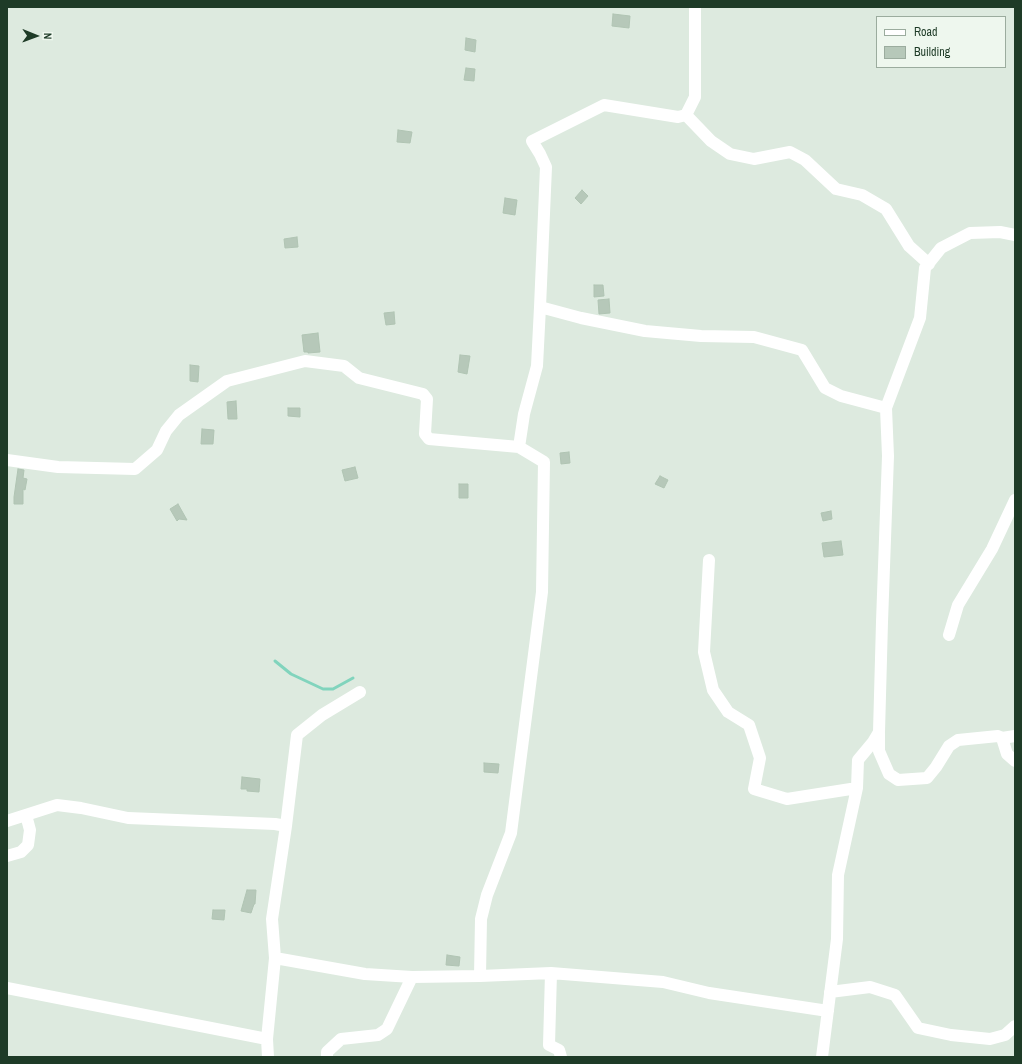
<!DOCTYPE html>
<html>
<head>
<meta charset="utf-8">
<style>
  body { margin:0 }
  #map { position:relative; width:1022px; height:1064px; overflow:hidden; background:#ddeadf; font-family:"Archivo Narrow",sans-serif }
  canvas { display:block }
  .frame { position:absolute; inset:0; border:8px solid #1e3b27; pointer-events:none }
  .legend { position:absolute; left:876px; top:16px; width:130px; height:52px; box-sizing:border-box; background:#eef7ee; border:1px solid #9bac9e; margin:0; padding:5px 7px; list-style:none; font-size:12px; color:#1e3b27 }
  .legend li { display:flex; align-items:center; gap:8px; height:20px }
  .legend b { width:20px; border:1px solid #9bac9e }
  .north { position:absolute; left:16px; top:16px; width:40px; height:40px; -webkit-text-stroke:3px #eef7ee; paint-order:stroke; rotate:91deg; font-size:11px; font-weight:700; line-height:16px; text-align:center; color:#1e3b27 }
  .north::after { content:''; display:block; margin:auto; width:14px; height:18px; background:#1e3b27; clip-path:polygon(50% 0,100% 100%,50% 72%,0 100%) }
</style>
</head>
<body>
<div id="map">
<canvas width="1022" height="1064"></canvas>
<div class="frame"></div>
<ul class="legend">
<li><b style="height:5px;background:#fff"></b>Road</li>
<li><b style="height:11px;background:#b6c8b9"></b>Building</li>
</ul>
<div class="north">N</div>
</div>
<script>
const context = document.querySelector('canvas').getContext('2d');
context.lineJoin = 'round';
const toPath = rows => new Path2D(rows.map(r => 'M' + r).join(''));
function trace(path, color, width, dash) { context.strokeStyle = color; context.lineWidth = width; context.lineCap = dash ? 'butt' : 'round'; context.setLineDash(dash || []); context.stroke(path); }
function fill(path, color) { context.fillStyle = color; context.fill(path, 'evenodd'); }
trace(toPath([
  [275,661,291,674,323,689,333,689,353,678]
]), '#81d4bd', 3);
const building = toPath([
  [613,14,630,16,629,28,612,26,613,14],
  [466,38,476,40,475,52,465,50,466,38],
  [466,68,475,69,474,81,464,80,466,68],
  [398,130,412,132,410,143,397,142,398,130],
  [582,190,588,196,581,204,575,198,582,190],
  [505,198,517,200,515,215,503,213,505,198],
  [297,237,298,247,285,248,284,239,297,237],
  [594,285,603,285,604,296,594,297,594,285],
  [609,299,610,313,599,314,598,300,609,299],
  [394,312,395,324,386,325,384,313,394,312],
  [318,333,320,352,308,353,308,352,304,352,302,335,318,333],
  [460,355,470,356,467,374,458,372,460,355],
  [190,365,199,366,198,382,190,381,190,365],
  [236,401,237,419,228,419,227,402,236,401],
  [288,408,300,408,300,417,288,416,288,408],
  [202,429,214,430,213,444,201,444,202,429],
  [569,452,570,463,561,464,560,453,569,452],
  [355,467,358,478,345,481,342,470,355,467],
  [18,469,24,470,23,478,27,479,25,490,23,489,23,504,14,504,14,497,18,469],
  [660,476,668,480,664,488,655,484,660,476],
  [459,484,468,484,468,498,459,498,459,484],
  [178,504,187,520,179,519,177,521,170,509,178,504],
  [831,511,832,519,823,521,821,513,831,511],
  [841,541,843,555,824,557,822,543,841,541],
  [484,763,499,764,498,773,484,772,484,763],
  [242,777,260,779,259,792,247,791,247,789,241,789,242,777],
  [247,890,256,890,255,904,254,904,251,913,241,911,247,890],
  [213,910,225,910,224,920,212,919,213,910],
  [447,955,460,957,459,966,446,965,447,955]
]);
fill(building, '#b6c8b9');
trace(building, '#b0c4b3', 1);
trace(toPath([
  [686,115,711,141,730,154,754,159,790,152,805,160,836,189,862,195,886,209,909,246,929,264],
  [540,307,581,318,645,331,701,336,754,337,802,350,825,388,841,396,886,408],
  [519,447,524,414,537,366,540,307,546,167,540,154,532,141,604,105,678,117,686,115,695,97,695,7],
  [7,460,58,467,135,469,157,450,166,431,179,415,227,381,305,361,344,366,359,378,423,394,427,399,425,434,429,439,519,447,544,462,542,592,511,833,487,895,481,919,480,976],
  [709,560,704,652,713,690,728,712,749,725,760,758,754,789,787,799,857,788],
  [949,635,958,605,992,549,1015,500],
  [879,733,879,751,889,774,898,780,927,778,936,767,949,746,958,740,998,736,1002,738,1007,754,1015,761],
  [1002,738,1015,736],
  [7,821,57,805,81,808,128,818,275,824,286,826],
  [7,856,21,852,28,845,30,830,26,815],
  [275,958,365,974,412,977,480,976,551,973,663,982,709,993,828,1011],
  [551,973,549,1045,559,1050,561,1057],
  [7,988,267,1039],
  [830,992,870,987,895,995,918,1028,951,1035,990,1039,1005,1035,1015,1026],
  [268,1057,267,1039,275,958,272,919,286,826,297,735,322,715,360,692],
  [327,1057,327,1052,341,1039,378,1035,387,1029,412,977],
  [822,1057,837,939,838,875,857,788,858,760,873,742,879,732,882,622,888,456,886,408,920,318,925,268,941,248,970,233,1000,232,1015,235]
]), '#fff', 12);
</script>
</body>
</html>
